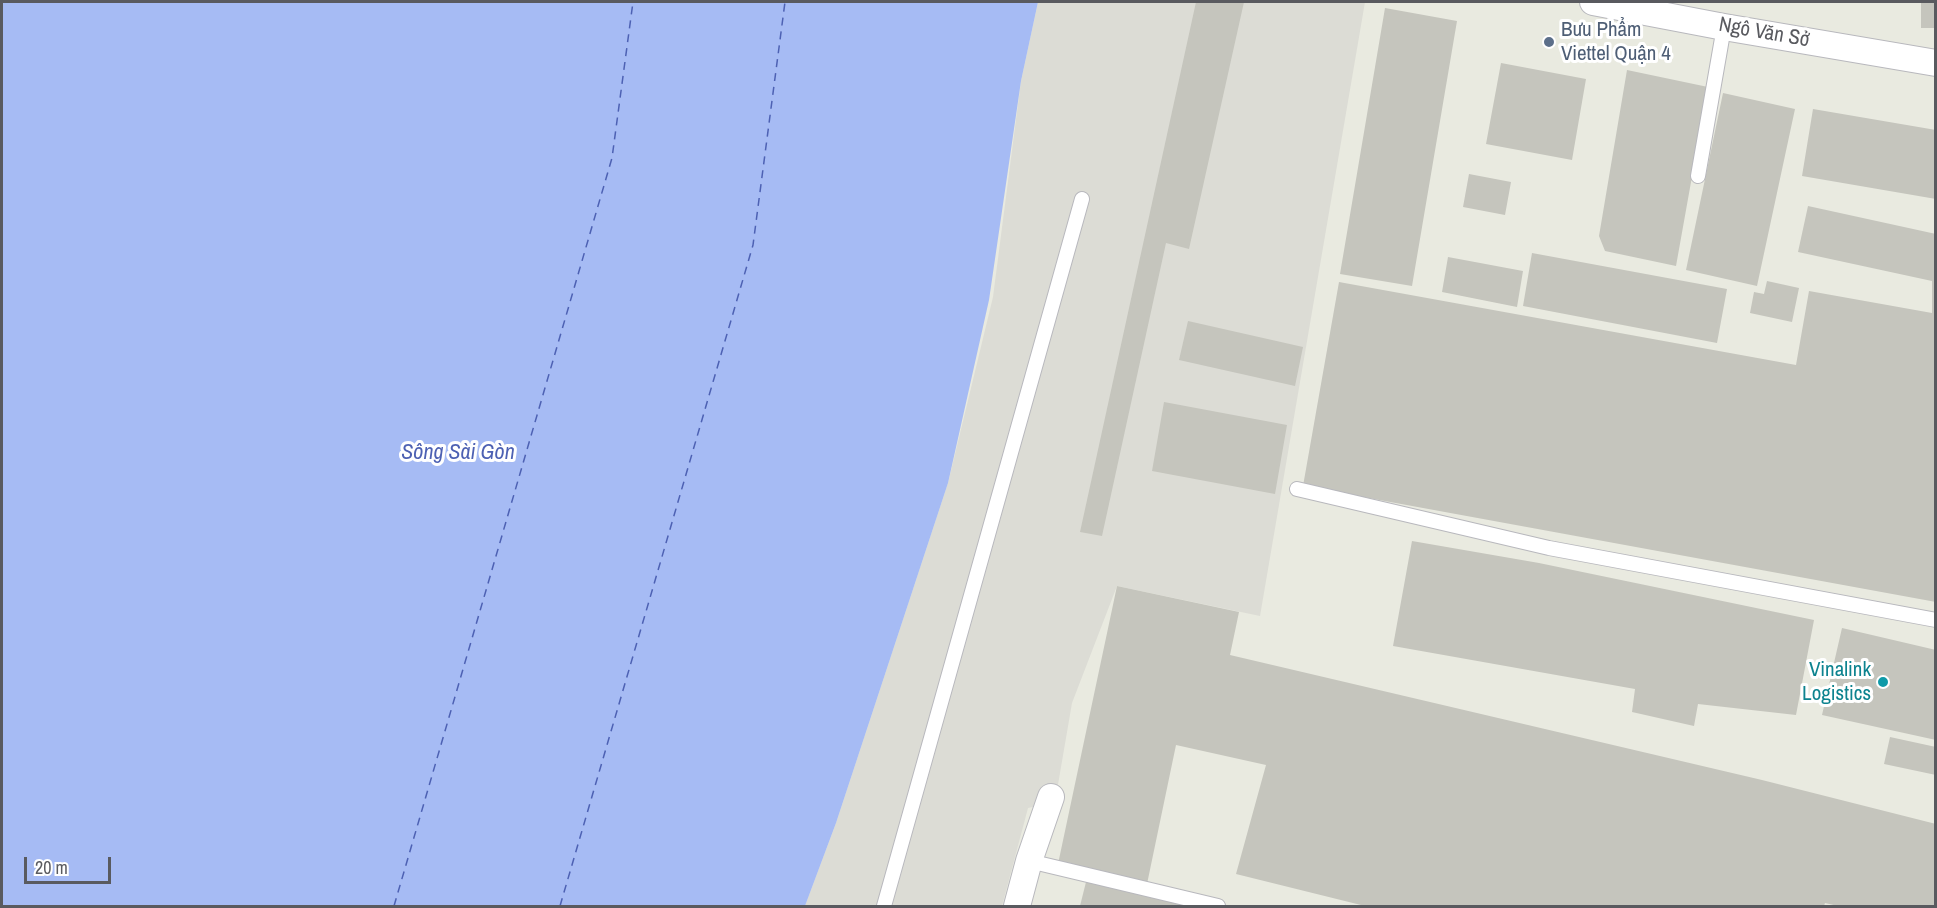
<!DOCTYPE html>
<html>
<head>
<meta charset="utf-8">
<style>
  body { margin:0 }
  #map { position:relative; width:1937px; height:908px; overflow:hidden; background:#e9eae0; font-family:"Archivo Narrow",sans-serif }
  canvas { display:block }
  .frame { position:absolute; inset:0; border:3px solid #595a5f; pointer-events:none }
  .scale { position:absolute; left:24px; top:857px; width:87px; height:27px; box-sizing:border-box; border:3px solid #595a5f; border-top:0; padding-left:8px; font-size:18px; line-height:21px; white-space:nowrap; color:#595a5f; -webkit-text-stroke:4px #fff; paint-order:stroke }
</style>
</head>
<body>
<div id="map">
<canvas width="1937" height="908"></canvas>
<div class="frame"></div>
<div class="scale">20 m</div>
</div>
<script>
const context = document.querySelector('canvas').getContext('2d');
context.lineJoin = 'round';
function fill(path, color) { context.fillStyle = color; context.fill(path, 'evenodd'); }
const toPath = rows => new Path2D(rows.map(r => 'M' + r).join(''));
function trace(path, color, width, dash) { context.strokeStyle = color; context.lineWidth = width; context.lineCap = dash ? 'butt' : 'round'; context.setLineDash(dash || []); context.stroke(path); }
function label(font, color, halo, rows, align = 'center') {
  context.font = font + ' "Archivo Narrow",sans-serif'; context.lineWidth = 6; context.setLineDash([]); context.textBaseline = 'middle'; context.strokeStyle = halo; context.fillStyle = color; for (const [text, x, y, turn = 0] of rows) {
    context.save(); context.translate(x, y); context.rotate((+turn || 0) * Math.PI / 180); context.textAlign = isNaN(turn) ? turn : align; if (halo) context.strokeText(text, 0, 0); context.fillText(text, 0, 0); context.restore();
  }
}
fill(toPath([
  [1038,2,1365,2,1260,616,1117,586,1072,703,1055,802,1028,808,1002,906,805,906,836,823,948,483,993,297,1021,81]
]), '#dcdcd5');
fill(toPath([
  [2,2,1038,2,1021,81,989,300,948,483,836,823,805,906,2,906]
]), '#a6bbf4');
trace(toPath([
  [394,906,612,158,633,2],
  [560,906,753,245,785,2]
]), '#4d61b3', 1.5, [8, 6]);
fill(toPath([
  [1196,2,1244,2,1189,249,1166,243,1102,536,1080,532],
  [1921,2,1936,2,1936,28,1921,28],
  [1385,8,1457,21,1412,286,1340,274],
  [1501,63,1586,79,1572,160,1486,144],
  [1627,70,1708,87,1676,266,1605,251,1599,236],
  [1723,93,1795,109,1757,286,1686,270],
  [1813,109,1936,130,1936,199,1802,176],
  [1469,174,1511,182,1505,215,1463,207],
  [1808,206,1936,234,1936,602,1303,486,1339,282,1796,365,1809,291,1932,313,1932,281,1798,252],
  [1532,253,1727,289,1717,343,1523,306],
  [1448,257,1523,271,1517,307,1442,292],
  [1767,281,1799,288,1792,322,1750,313,1754,292,1764,294],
  [1188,321,1303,347,1295,386,1179,360],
  [1164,402,1287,425,1275,494,1152,471],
  [1412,541,1539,563,1814,620,1796,715,1698,704,1694,726,1632,712,1635,689,1393,646],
  [1117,586,1239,612,1230,655,1762,780,1936,824,1936,906,1838,906,1825,903,1824,906,1365,906,1236,874,1266,765,1176,745,1147,884,1058,864],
  [1842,628,1936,650,1936,740,1822,715],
  [1890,737,1936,747,1936,775,1884,764],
  [1087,878,1186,906,1080,906]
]), '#c5c5bd');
const lane = toPath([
  [1698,176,1724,27],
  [1297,489,1549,548,1936,620],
  [1029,861,1218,906],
  [884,906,1082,199]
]);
const street = toPath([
  [1593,2,1724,27,1936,63],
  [1017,906,1029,861,1051,797]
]);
trace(lane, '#b8b8bd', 16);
trace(street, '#b8b8bd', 28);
trace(lane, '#fff', 14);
trace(street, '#fff', 26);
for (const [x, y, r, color] of [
  [1549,42,6,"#5c6f8a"],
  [1883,682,6,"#0f9aa8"]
]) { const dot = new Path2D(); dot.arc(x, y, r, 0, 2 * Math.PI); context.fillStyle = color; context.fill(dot); trace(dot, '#fff', 2); }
label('21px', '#4e5e75', '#fff', [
  ["Bưu Phẩm",1561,30],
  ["Viettel Quận 4",1561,54]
], 'left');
label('21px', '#595a5f', '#fff', [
  ["Ngô Văn Sở",1764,33,10]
]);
label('21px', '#0d838f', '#fff', [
  ["Vinalink",1871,670],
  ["Logistics",1871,694]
], 'right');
label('italic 22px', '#4d61b3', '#fff', [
  ["Sông Sài Gòn",458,453]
]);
</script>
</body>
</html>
